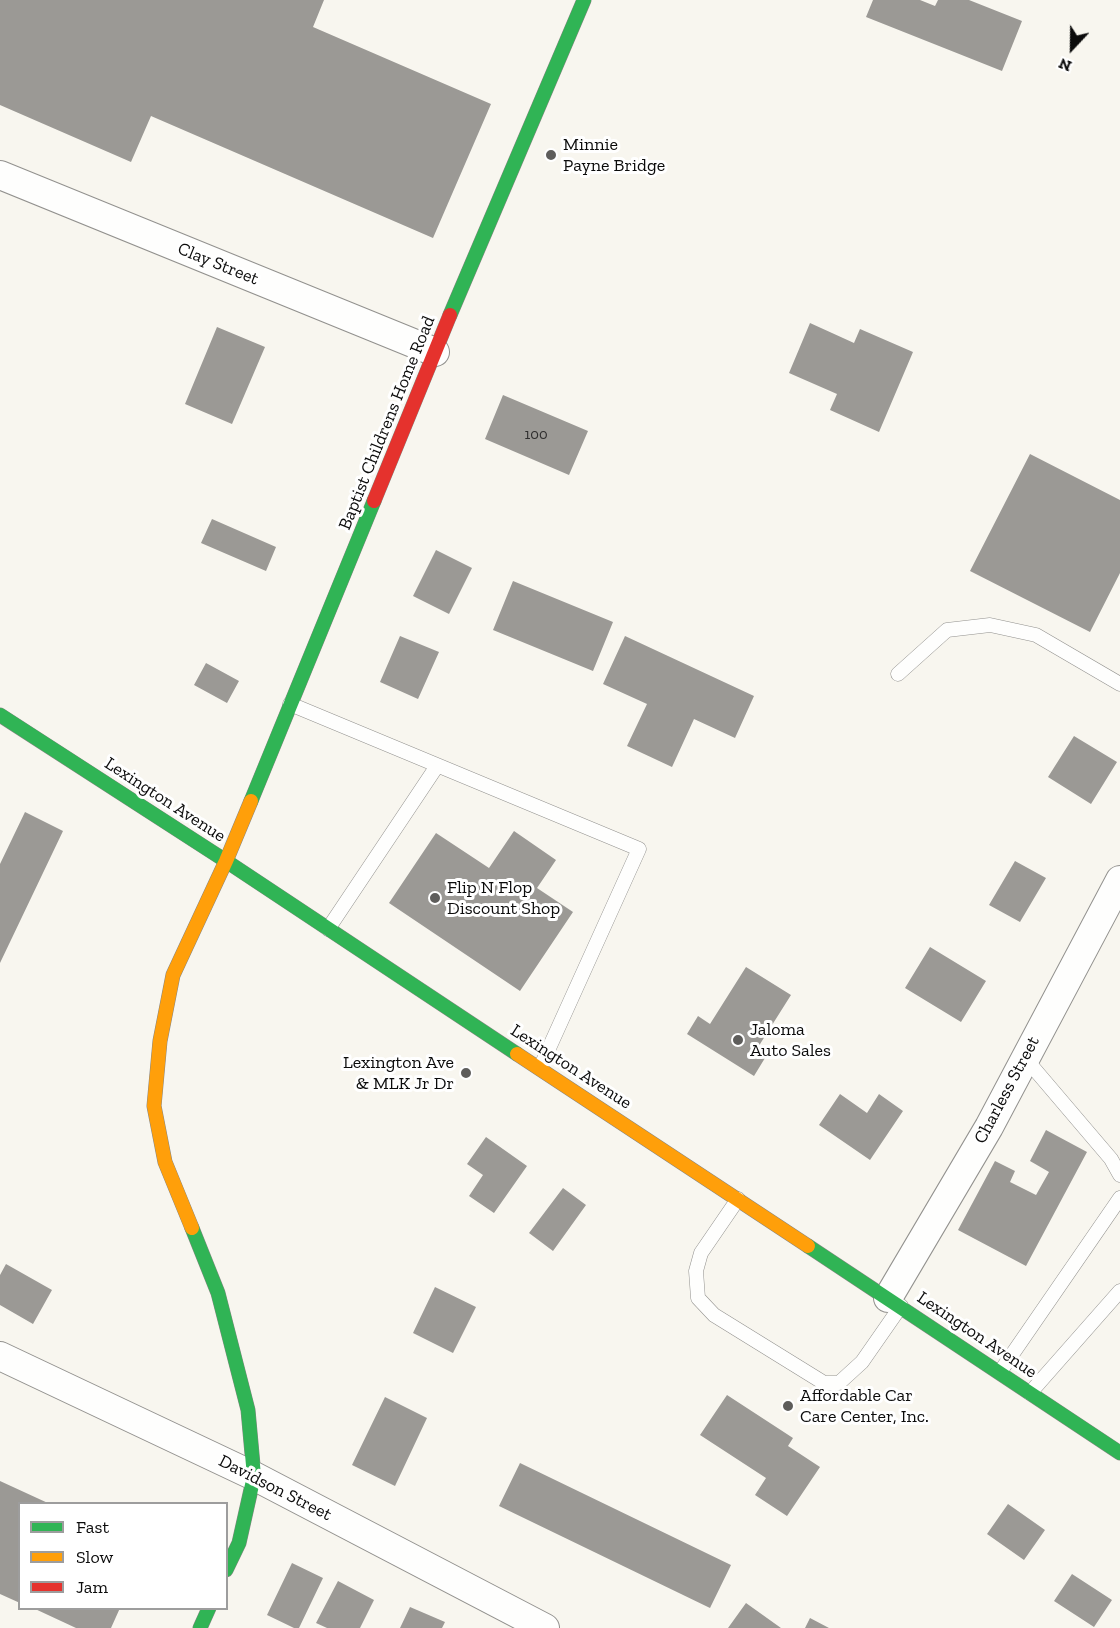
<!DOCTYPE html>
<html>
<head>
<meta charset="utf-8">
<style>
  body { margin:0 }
  #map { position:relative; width:1120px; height:1628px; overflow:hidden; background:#f8f6ef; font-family:"Zilla Slab",serif }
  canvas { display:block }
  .legend { position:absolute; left:18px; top:1502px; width:210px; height:108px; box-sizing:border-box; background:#fff; border:2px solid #9d9d9d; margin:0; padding:8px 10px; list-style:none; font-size:18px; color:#0b0b0b }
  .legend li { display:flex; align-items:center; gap:12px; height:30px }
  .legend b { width:30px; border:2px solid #9d9d9d }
  .north { position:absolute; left:1042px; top:18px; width:60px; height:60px; -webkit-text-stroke:4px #fff; paint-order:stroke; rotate:202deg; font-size:16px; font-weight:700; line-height:24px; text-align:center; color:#0b0b0b }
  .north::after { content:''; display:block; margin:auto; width:21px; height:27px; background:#0b0b0b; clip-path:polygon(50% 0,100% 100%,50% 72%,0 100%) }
</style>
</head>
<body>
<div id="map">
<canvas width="1120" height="1628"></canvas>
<ul class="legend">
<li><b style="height:8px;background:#30b455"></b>Fast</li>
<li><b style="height:8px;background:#ff9f0a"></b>Slow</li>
<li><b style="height:8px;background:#e5322d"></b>Jam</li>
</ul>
<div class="north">N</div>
</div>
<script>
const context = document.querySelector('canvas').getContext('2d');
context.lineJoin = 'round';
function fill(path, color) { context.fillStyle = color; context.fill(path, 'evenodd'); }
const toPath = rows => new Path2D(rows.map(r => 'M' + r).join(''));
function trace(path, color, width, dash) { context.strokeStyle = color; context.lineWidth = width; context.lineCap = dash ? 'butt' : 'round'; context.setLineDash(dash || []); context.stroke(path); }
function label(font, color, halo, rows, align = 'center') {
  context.font = font + ' "Zilla Slab",serif'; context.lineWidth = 6; context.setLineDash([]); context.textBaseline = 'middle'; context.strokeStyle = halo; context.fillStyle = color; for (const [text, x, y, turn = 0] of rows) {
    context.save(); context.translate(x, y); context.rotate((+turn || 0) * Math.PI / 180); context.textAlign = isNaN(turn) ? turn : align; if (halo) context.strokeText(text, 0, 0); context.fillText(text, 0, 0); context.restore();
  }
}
fill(toPath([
  [0,0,324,0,313,27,491,104,433,238,151,116,131,162,0,105],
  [873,0,920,0,935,6,938,0,969,0,1022,21,1002,71,866,17],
  [810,323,854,343,860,329,913,352,879,432,830,410,837,394,789,373],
  [217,327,265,347,232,424,185,404],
  [503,395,588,431,569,475,485,439],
  [1030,454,1120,500,1120,573,1090,632,970,571],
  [212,519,276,547,266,571,201,543],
  [436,550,472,568,449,614,413,596],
  [513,581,613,622,593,671,493,630],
  [400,636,439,652,418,699,380,682],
  [625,636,754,696,735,738,694,719,672,767,627,746,647,704,603,684],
  [206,663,239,681,227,703,194,685],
  [1074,736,1117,762,1091,804,1048,777],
  [25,812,63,831,0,963,0,864],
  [514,831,556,860,537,888,573,912,520,991,389,903,436,833,489,868],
  [1015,861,1046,878,1020,922,989,905],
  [930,947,986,981,961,1022,905,988],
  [746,967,791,995,755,1052,765,1058,754,1076,687,1034,698,1016,710,1024],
  [840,1094,867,1113,879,1094,903,1111,870,1160,819,1125],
  [1046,1130,1087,1152,1026,1266,958,1230,995,1161,1015,1171,1010,1182,1036,1195,1049,1172,1030,1161],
  [486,1137,527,1166,494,1213,469,1196,483,1175,467,1164],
  [563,1188,586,1205,553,1251,529,1233],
  [6,1264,52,1290,33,1324,0,1305,0,1275],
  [435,1287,476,1307,453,1353,413,1333],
  [727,1395,793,1438,788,1446,820,1467,787,1516,755,1495,766,1478,700,1435],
  [385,1397,427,1418,395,1486,352,1465],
  [520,1463,731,1565,710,1608,499,1506],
  [0,1481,50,1504,20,1504,20,1603,0,1594],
  [1008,1504,1045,1530,1024,1560,987,1534],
  [292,1563,323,1578,299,1628,294,1628,267,1615],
  [1072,1574,1112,1600,1094,1627,1054,1601],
  [338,1581,374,1600,360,1628,327,1628,316,1623],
  [746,1603,781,1628,728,1628],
  [410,1607,445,1622,442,1628,400,1628],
  [33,1608,120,1608,111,1628,76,1628],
  [810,1618,829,1628,805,1628]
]), '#9b9995');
const lane = toPath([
  [898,674,947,630,990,625,1036,635,1120,684],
  [290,704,639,849,540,1068],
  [328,929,437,766],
  [1025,1058,1111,1159,1120,1175],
  [738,1199,701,1253,696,1271,698,1298,714,1315,824,1383,839,1383,862,1362,901,1306],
  [1000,1372,1120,1198],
  [1030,1393,1120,1291]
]);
const street = toPath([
  [0,175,435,352],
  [888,1298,989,1127,1120,880],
  [0,1356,254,1476,545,1628]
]);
const fast = toPath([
  [450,315,584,0],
  [0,715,226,861,517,1054],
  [251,801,374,501],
  [192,1228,218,1293,248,1410,254,1476,239,1543,226,1570],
  [808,1246,1120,1453],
  [200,1628,209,1608]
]);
const slow = toPath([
  [517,1054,808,1246],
  [192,1228,165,1162,154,1106,160,1041,173,975,226,861,251,801]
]);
const jam = toPath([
  [374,501,450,315]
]);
trace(lane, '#92918e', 15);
trace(street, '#92918e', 30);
trace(fast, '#888784', 15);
trace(slow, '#888784', 15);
trace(jam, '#888784', 15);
trace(lane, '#fefefd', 14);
trace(street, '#fefefd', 28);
trace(fast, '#30b455', 14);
trace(slow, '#ff9f0a', 14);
trace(jam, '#e5322d', 14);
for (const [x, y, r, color] of [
  [551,155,6,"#5e5d5b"],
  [435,898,6,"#5e5d5b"],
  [738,1040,6,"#5e5d5b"],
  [466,1073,6,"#5e5d5b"],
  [788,1406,6,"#5e5d5b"]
]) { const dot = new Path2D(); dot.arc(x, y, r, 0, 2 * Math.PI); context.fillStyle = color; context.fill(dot); trace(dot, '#fff', 2); }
label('15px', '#2f2e2e', null, [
  ["100",536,435]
]);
label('18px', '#0b0b0b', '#fff', [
  ["Minnie",563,145],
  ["Payne Bridge",563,166],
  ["Flip N Flop",447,888],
  ["Discount Shop",447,909],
  ["Jaloma",750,1030],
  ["Auto Sales",750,1051],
  ["Lexington Ave",454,1063,"right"],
  ["& MLK Jr Dr",454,1084,"right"],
  ["Affordable Car",800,1396],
  ["Care Center, Inc.",800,1417]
], 'left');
label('18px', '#0b0b0b', '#fff', [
  ["Clay Street",218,264,22],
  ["Baptist Childrens Home Road",387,423,-68],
  ["Lexington Avenue",165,800,33],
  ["Lexington Avenue",571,1067,33],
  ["Charless Street",1007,1090,-62],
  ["Lexington Avenue",977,1335,34],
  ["Davidson Street",275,1488,27]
]);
</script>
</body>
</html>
